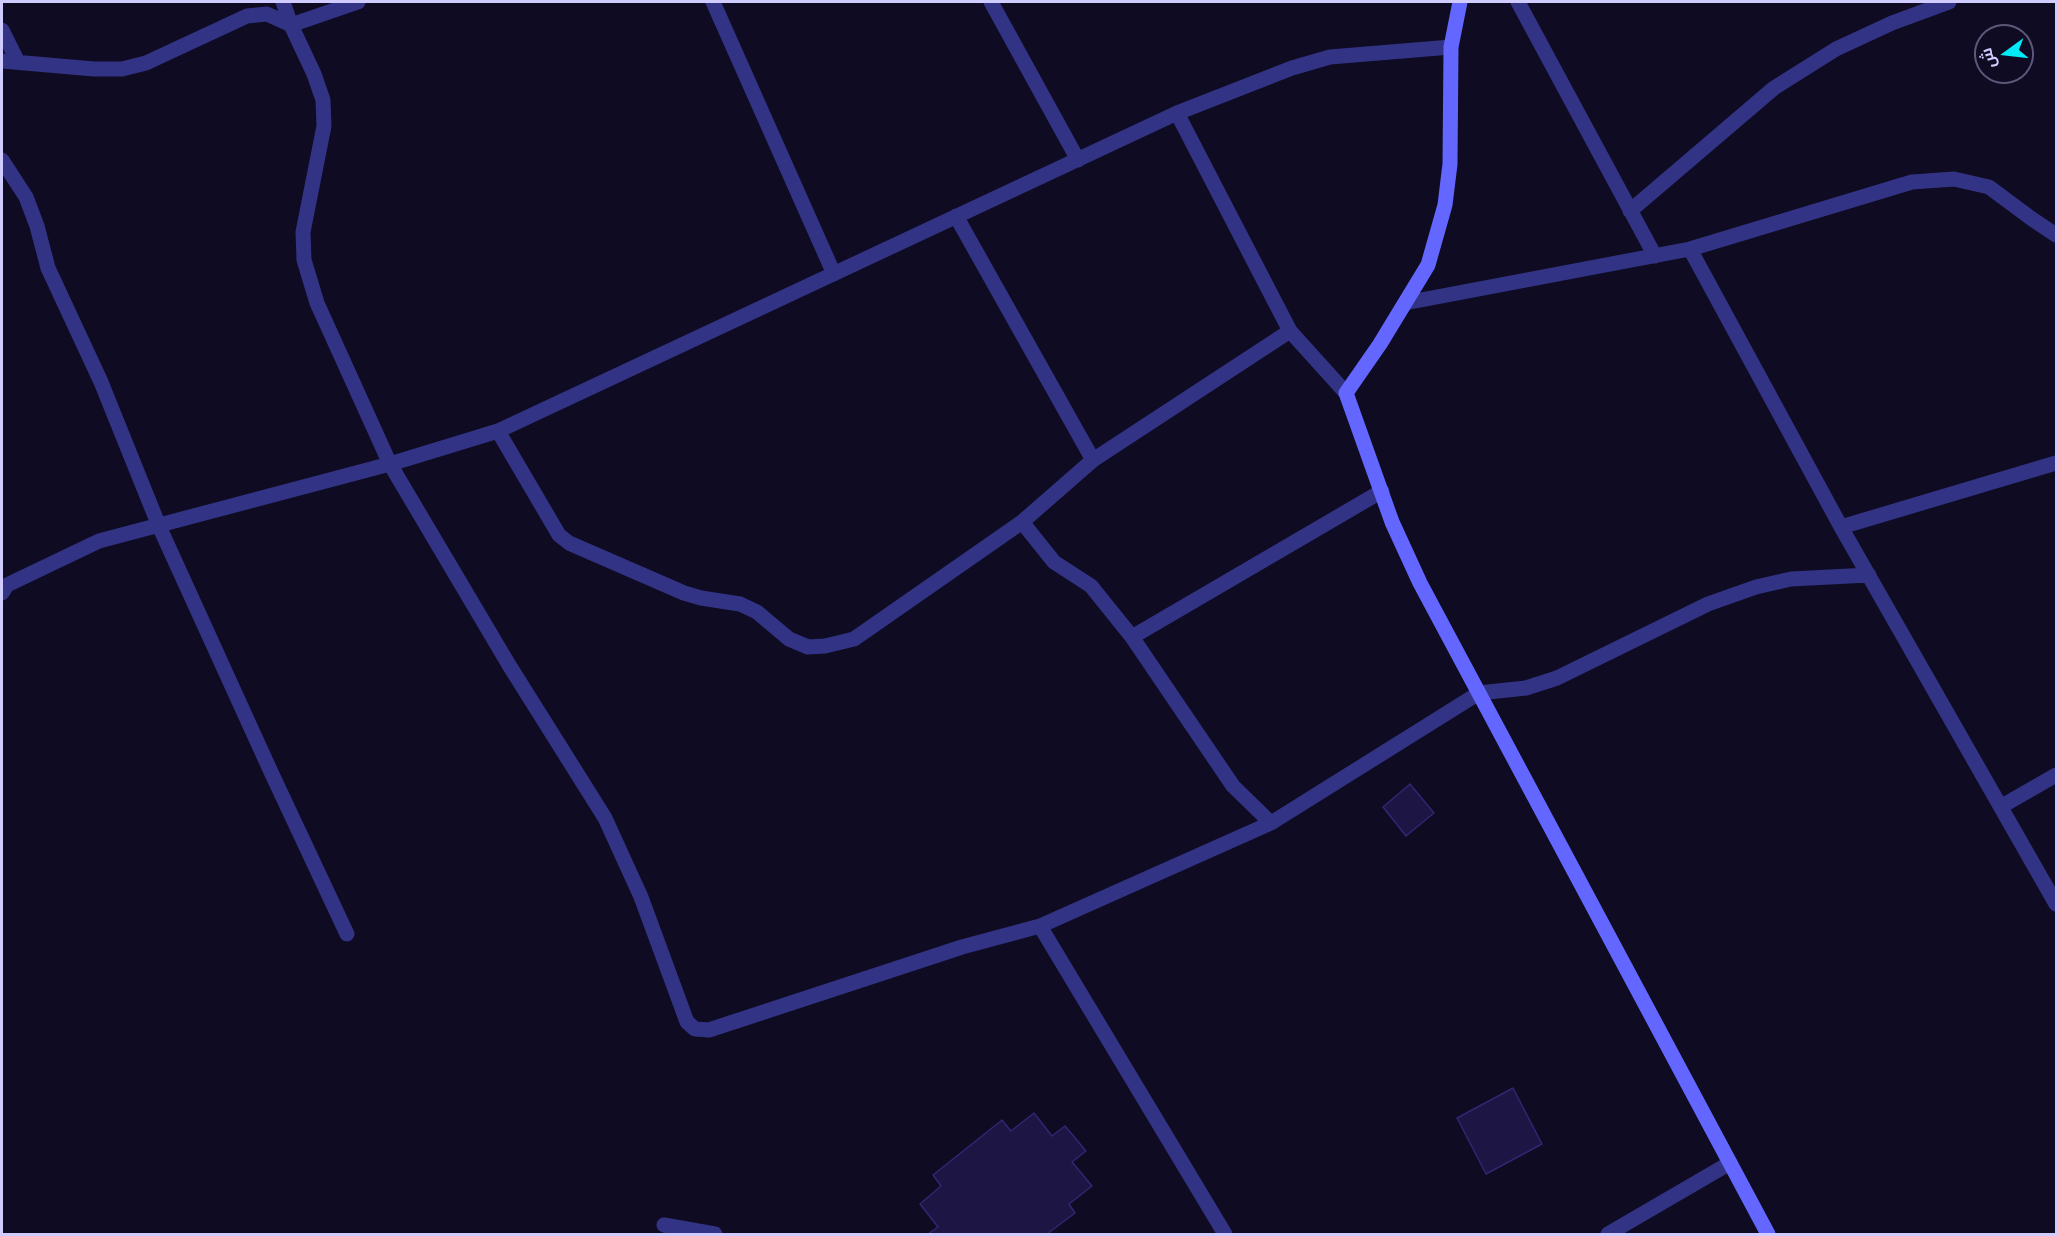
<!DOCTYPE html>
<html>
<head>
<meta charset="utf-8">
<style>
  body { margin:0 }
  #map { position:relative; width:2058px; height:1236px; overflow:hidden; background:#0e0b22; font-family:Poppins,Cairo,sans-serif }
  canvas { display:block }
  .frame { position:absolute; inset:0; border:3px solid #d0ccff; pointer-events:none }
  .north { position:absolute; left:1974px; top:24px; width:60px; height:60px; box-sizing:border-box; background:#0e0b22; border:2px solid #5c587a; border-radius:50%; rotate:255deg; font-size:16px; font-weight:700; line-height:24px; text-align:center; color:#d0ccff }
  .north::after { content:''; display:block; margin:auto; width:21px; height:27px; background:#00ebf7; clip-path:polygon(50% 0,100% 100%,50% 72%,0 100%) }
</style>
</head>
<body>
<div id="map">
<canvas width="2058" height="1236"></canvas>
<div class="frame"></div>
<div class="north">ش</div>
</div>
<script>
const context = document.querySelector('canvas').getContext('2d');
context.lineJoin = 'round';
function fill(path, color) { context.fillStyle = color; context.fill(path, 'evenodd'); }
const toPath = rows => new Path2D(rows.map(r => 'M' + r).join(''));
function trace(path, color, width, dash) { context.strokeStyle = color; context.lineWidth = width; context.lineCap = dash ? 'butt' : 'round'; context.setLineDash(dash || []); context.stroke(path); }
const building = toPath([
  [1410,784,1434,813,1406,836,1383,807,1410,784],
  [1513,1088,1542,1144,1486,1174,1457,1118,1513,1088],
  [1034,1113,1052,1136,1065,1126,1086,1151,1072,1162,1092,1186,1069,1204,1075,1213,1047,1234,928,1234,938,1227,920,1204,941,1186,933,1175,1002,1120,1011,1131,1034,1113]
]);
fill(building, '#1d1644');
trace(building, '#312672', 1.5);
trace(toPath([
  [283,2,291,25,314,74,323,100,324,126,303,232,304,260,317,303,390,464,509,665,605,818,641,897,687,1022,695,1029,709,1030,962,947,1040,926,1271,823,1479,693,1526,688,1557,678,1708,604,1756,587,1791,579,1869,575],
  [713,2,834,274],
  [991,2,1078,160],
  [1518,2,1655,256],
  [2,30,18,62],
  [2,61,94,69,122,69,146,63,247,16,267,14,291,25,358,2],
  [1177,113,1290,331,1346,393],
  [2,160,26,197,37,226,48,268,101,382,159,526,271,772,347,934],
  [1630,211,1774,88,1836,49,1892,23,1949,2],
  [956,216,1093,460],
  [1690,249,1841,527,2056,904],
  [1405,303,1690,249,1912,182,1954,179,1989,187,2032,219,2056,235],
  [498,431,559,535,569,543,684,593,701,598,740,604,757,612,789,639,808,647,825,646,854,639,1022,522,1093,460,1290,331],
  [1022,522,1054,562,1091,586,1132,637,1233,786,1271,823],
  [1841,527,2056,463],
  [2,593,7,585,99,541,390,464,498,431,1177,113,1292,68,1330,57,1451,47],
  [1132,637,1382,491],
  [2002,806,2056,775],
  [1040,926,1225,1234],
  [664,1225,715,1234],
  [1608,1234,1730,1163]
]), '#323385', 15);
trace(toPath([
  [1460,2,1451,47,1450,164,1445,205,1428,265,1380,344,1346,393,1392,522,1420,583,1768,1234]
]), '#6367ff', 15);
</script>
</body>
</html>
